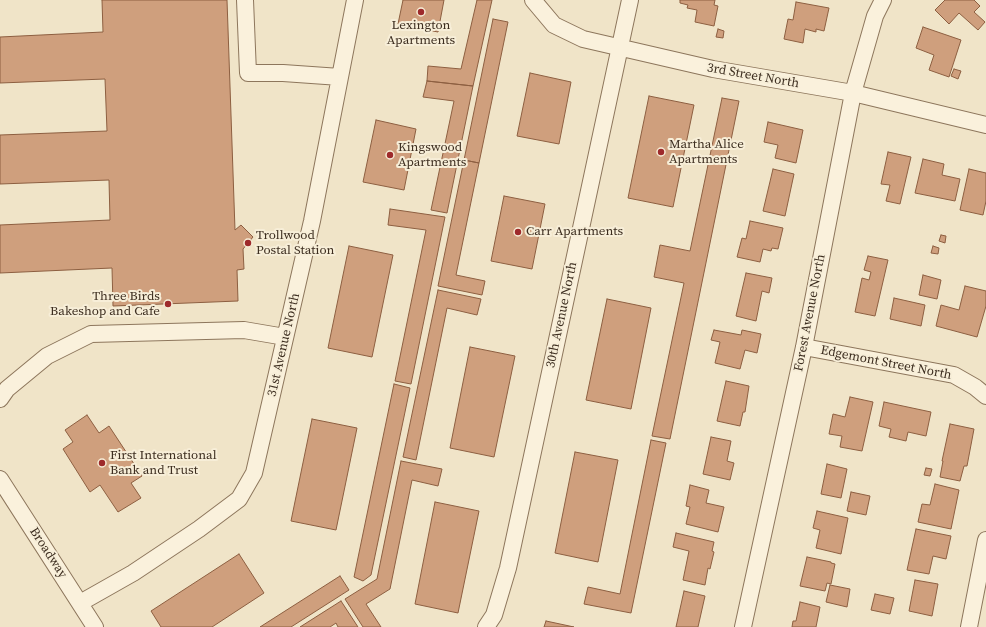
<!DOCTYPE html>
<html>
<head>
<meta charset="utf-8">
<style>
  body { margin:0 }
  canvas { display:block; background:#f0e4c8 }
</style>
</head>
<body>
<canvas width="986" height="627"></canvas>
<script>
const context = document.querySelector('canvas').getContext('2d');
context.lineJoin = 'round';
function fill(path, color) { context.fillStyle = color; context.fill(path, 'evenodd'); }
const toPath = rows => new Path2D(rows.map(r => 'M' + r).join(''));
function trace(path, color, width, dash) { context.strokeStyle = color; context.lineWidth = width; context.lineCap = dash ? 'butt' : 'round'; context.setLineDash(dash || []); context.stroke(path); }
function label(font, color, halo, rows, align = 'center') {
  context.font = font + ' "Source Serif 4",serif'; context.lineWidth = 4; context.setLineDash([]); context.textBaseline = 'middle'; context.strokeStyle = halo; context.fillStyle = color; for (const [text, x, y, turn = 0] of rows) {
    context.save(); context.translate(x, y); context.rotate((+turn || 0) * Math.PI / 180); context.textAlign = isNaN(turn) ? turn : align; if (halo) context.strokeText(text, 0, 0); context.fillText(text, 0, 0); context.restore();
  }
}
const building = toPath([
  [102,0,227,0,235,230,241,225,253,237,243,249,244,269,237,270,238,301,113,306,112,268,0,273,0,225,110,220,109,180,0,184,0,135,107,131,105,79,0,83,0,37,103,32,102,0],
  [403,0,444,0,438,32,398,24,403,0],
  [477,0,492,0,473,86,427,81,428,66,461,69,477,0],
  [680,0,715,0,714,5,718,6,714,26,695,22,697,10,687,8,688,5,680,3,680,0],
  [945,0,974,0,980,6,974,12,985,22,978,30,959,13,949,24,935,10,945,0],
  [796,2,829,8,824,31,816,29,816,32,805,29,803,43,784,39,788,19,793,20,796,2],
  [493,19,508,22,479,163,464,160,493,19],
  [923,27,961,40,949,77,929,70,934,55,916,48,923,27],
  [718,29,724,31,723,38,716,37,718,29],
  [954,69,961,71,958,79,951,76,954,69],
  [530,73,571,82,559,144,517,136,530,73],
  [427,81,473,86,447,213,431,210,454,101,423,97,427,81],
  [649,96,694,105,673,207,628,198,649,96],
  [722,98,739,101,670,439,652,436,684,283,654,277,660,245,690,251,722,98],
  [376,120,416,129,404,190,363,182,376,120],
  [768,122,803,130,796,163,775,158,778,145,764,142,768,122],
  [888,152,911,157,900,204,886,201,890,185,881,184,888,152],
  [923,159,944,164,942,175,960,179,955,201,915,193,923,159],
  [464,160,479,163,456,275,485,281,482,295,438,286,464,160],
  [773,169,794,174,785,216,763,211,773,169],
  [969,169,986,173,986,201,983,215,960,210,969,169],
  [504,196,545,204,532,269,491,261,504,196],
  [390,209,445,217,411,384,395,381,426,230,388,225,390,209],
  [750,221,783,228,778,249,772,248,771,251,763,249,760,262,737,257,742,238,746,239,750,221],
  [941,235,946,236,945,243,939,241,941,235],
  [349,246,393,255,372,357,328,348,349,246],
  [933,246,939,248,938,254,931,253,933,246],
  [868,256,888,260,875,316,855,312,862,278,869,280,871,272,864,270,868,256],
  [746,273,772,278,769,293,762,291,756,321,736,316,746,273],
  [923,275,941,280,937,299,919,295,923,275],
  [965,286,986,291,986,306,977,337,936,326,941,305,959,310,965,286],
  [438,290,481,299,477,315,447,308,416,460,403,457,438,290],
  [894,298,925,305,921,326,890,319,894,298],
  [607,299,651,308,631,409,586,400,607,299],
  [714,330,741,335,742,330,761,334,757,353,745,350,740,369,715,363,720,342,711,340,714,330],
  [470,347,515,356,494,457,450,448,470,347],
  [726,381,749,386,745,412,743,412,740,426,717,421,726,381],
  [394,384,410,388,371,575,363,581,354,577,394,384],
  [850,397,873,402,862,451,840,447,842,436,829,434,833,414,845,417,850,397],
  [884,402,931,412,926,436,908,432,906,441,889,437,891,429,879,426,884,402],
  [87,415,99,433,109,426,142,476,131,483,141,498,118,512,100,485,90,492,63,449,73,442,65,430,87,415],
  [312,419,357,428,336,530,291,521,312,419],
  [950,424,974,429,967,466,964,466,960,481,940,477,943,461,942,461,950,424],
  [711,437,731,441,727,461,734,463,730,480,703,474,711,437],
  [651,440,666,443,631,613,584,604,588,587,620,594,651,440],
  [575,452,618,460,598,562,555,553,575,452],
  [401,461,442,469,438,486,412,480,390,589,366,604,381,627,363,627,345,599,377,579,401,461],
  [827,464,847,469,841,498,821,494,827,464],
  [926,468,932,469,930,476,924,475,926,468],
  [935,484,959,490,951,529,918,522,922,504,930,505,935,484],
  [690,485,709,490,706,503,724,507,718,532,686,524,690,507,686,506,690,485],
  [851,492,870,496,866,515,847,511,851,492],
  [435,502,479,511,458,613,415,604,435,502],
  [817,511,848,518,841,554,816,548,820,530,813,528,817,511],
  [916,529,951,536,946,559,933,556,929,574,907,570,916,529],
  [676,533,714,542,712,551,714,552,710,569,708,568,705,585,683,580,689,551,673,547,676,533],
  [239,554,264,593,212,627,161,627,151,611,239,554],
  [807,557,831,562,831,563,835,564,831,584,827,583,825,591,800,586,807,557],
  [340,576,349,590,291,627,260,627,340,576],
  [915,580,938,584,932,616,909,611,915,580],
  [830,585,850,589,847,607,826,602,830,585],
  [684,591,705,596,698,627,676,627,684,591],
  [875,594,894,598,890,614,871,610,875,594],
  [341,601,358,627,338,627,336,623,330,627,300,627,341,601],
  [800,602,820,607,816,627,792,627,793,621,796,621,800,602],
  [546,621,574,627,544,627,546,621]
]);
fill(building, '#cf9f7d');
trace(building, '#8d5f41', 1);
const minor = toPath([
  [245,0,248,73,283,73,340,77],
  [533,0,554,25,583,39,713,69,853,93,986,125],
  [804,347,954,375,975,387,986,396],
  [0,399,7,389,47,356,91,334,244,330,285,337],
  [0,479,95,627],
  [80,603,133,573,199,529,239,499,254,473,312,221,355,0],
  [486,627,494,615,508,568,630,0],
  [743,627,804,347,853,93,875,16,883,0],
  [969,627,986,540]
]);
trace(minor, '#8d765c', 18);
trace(minor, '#faf1dc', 16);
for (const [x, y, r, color] of [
  [421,12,4,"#9e2a2b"],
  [661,152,4,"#9e2a2b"],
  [390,155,4,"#9e2a2b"],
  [518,232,4,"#9e2a2b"],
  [248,243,4,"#9e2a2b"],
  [168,304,4,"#9e2a2b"],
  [102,463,4,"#9e2a2b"]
]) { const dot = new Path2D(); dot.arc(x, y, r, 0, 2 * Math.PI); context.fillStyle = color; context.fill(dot); trace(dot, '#f7eed8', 1.5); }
label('13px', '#3d2e20', '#f7eed8', [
  ["Lexington",421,26,"center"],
  ["Apartments",421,41,"center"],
  ["Martha Alice",669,145],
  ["Apartments",669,160],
  ["Kingswood",398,148],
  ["Apartments",398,163],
  ["Carr Apartments",526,232],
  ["Trollwood",256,236],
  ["Postal Station",256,251],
  ["Three Birds",160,297,"right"],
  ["Bakeshop and Cafe",160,312,"right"],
  ["First International",110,456],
  ["Bank and Trust",110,471]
], 'left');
label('13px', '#3d2e20', '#f7eed8', [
  ["3rd Street North",753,76,10],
  ["Forest Avenue North",810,313,-79],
  ["30th Avenue North",562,315,-78],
  ["31st Avenue North",284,345,-77],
  ["Edgemont Street North",886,363,11],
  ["Broadway",48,553,57]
]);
</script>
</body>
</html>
